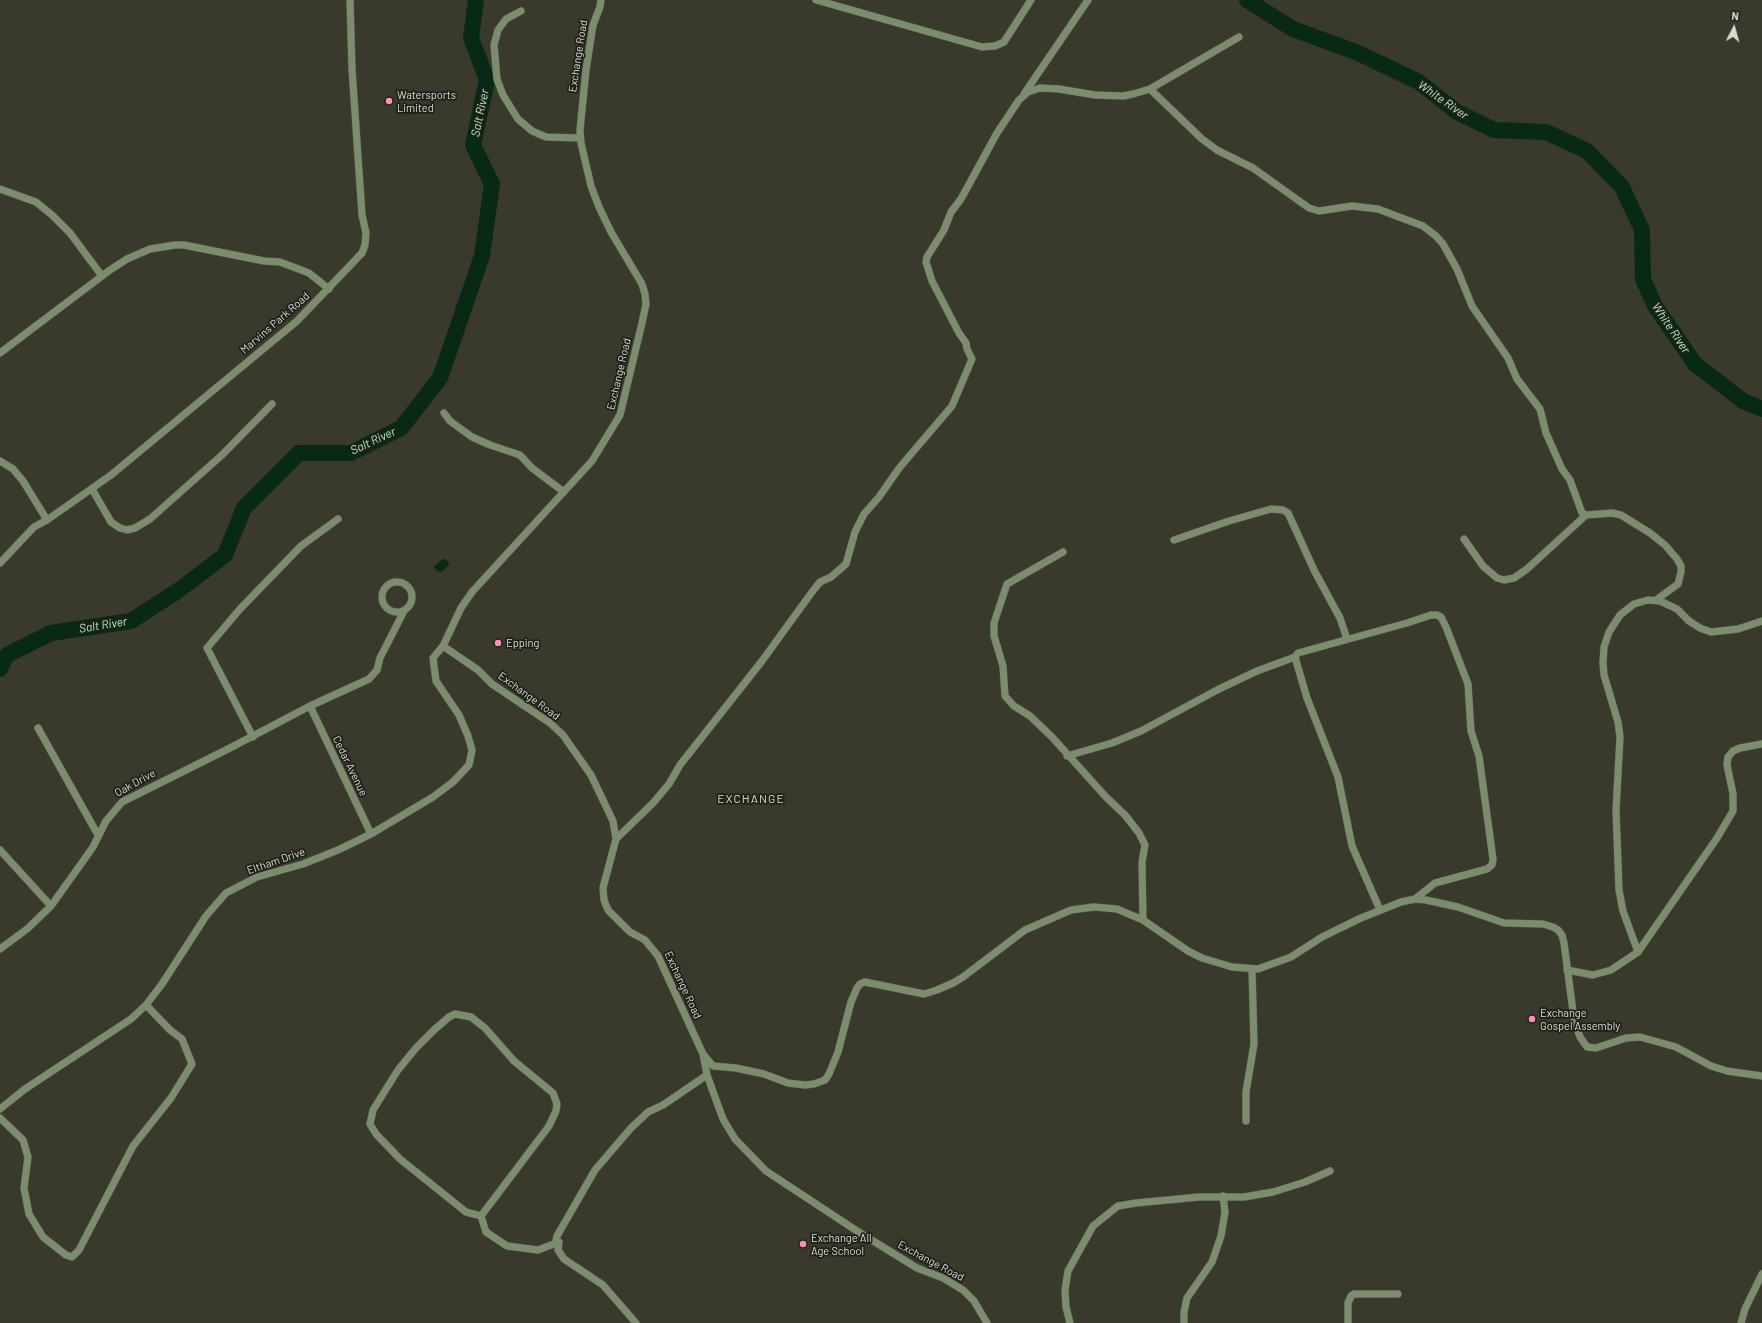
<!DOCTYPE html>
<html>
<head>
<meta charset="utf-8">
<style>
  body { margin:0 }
  #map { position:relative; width:1762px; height:1323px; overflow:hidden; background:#39392c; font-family:Barlow,sans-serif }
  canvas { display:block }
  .north { position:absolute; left:1714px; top:8px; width:40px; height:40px; -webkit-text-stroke:3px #1f201a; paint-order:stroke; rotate:6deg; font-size:11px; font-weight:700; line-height:16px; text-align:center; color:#dbdbd3 }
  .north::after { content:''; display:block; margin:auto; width:14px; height:18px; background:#dbdbd3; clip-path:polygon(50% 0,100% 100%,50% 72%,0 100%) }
</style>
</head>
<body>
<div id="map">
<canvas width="1762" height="1323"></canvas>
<div class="north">N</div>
</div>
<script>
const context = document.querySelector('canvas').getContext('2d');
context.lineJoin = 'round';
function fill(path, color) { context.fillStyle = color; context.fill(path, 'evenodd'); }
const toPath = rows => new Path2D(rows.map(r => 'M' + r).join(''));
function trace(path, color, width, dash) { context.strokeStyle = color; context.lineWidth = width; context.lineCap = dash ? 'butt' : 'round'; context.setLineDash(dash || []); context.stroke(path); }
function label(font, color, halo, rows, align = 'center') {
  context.font = font + ' Barlow,sans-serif'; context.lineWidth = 3.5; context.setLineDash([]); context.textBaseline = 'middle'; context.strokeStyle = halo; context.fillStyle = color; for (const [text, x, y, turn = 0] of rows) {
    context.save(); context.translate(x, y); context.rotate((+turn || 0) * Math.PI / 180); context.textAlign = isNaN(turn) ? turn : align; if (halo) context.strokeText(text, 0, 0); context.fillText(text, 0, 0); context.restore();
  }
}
fill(toPath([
  [443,559,447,560,449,565,441,572,437,571,434,566]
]), '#082915');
trace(toPath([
  [1247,0,1293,29,1356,52,1419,82,1457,112,1494,130,1546,132,1587,151,1622,187,1642,230,1643,279,1655,306,1695,364,1743,401,1762,409],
  [0,669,7,655,51,633,131,621,179,590,225,555,244,508,299,453,351,453,401,428,440,378,482,256,492,184,473,145,487,80,471,38,476,0]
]), '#082915', 16);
const minor = toPath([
  [601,0,600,7,593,25,586,70,580,130,581,143,591,186,599,207,611,232,642,284,645,294,646,304,642,323,620,415,592,461,472,592,461,608,443,646,478,670,492,684,550,723,563,735,591,775,613,821,616,839,603,888,604,900,608,910,630,932,645,940,658,956,703,1054,707,1075,723,1119,735,1139,766,1171,857,1231,917,1268,943,1278,963,1290,974,1301,987,1323],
  [816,0,982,47,995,46,1004,42,1031,0],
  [521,11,506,19,498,30,494,45,497,79,503,95,518,119,532,131,546,137,580,138],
  [1150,89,1202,139,1217,150,1253,168,1309,208,1319,211,1352,206,1378,209,1423,226,1436,236,1443,244,1457,269,1472,306,1508,358,1517,379,1540,409,1546,433,1562,469,1570,480,1582,513,1586,515,1612,513,1621,515,1650,533,1665,545,1677,559,1681,566,1681,572,1678,584,1656,600],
  [1024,94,1088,0],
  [0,189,36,202,52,215,70,233,102,276],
  [0,353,110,270,127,259,150,249,175,245,184,245,264,261,280,262,309,273,329,289],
  [444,413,450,421,472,437,490,445,520,455,532,468,564,492],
  [0,461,13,469,23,481,47,520],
  [92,489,111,522,120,528,127,530,135,528,150,519,222,455,272,404],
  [1464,539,1483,566,1497,578,1504,580,1514,578,1527,569,1586,515],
  [1174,540,1229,521,1271,509,1283,510,1288,513,1315,572,1340,618,1347,639],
  [1063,552,1007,584,994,623,994,636,1003,666,1005,696,1014,706,1030,716,1052,737,1106,797,1125,815,1139,833,1145,845,1142,862,1143,920],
  [0,563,34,527,47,520,111,475,297,321,362,253,365,245,366,233,362,215,352,69,350,0],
  '382 597a15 15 0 1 1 30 0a15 15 0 1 1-30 0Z',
  [1295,657,1307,698,1338,777,1352,846,1380,910],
  [310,706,371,834],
  [38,728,98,835],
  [253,737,207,648,240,609,301,546,338,519],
  [1067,756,1112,743,1141,731,1219,689,1257,671,1295,657,1298,653,1407,623,1431,615,1437,615,1441,617,1446,627,1468,684,1471,731,1479,756,1493,859,1492,865,1487,869,1435,883,1415,899],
  [616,839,653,803,669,784,680,765,762,661,812,592,820,582,831,577,846,564,855,532,864,514,879,497,900,467,952,406,972,359,967,349,966,343,959,333,932,281,926,262,927,257,944,230,951,212,961,199,997,133,1019,100,1028,92,1040,88,1059,89,1095,95,1123,96,1133,94,1150,89,1239,37],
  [0,850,51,906],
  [0,949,27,929,51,906,93,847,106,821,122,802,230,748,310,706,369,679,377,670,380,658,404,611],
  [1638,952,1623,911,1619,890,1616,810,1620,737,1618,722,1604,675,1603,663,1604,647,1609,632,1620,615,1634,604,1648,600,1660,601,1677,609,1689,621,1700,628,1711,632,1738,629,1762,621],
  [1567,970,1593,975,1611,970,1638,952,1717,838,1733,811,1733,794,1727,765,1728,757,1733,751,1740,748,1762,744],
  [703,1054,713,1066,736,1068,764,1074,788,1083,805,1085,814,1084,825,1080,829,1074,838,1052,851,1002,857,988,860,984,865,982,924,994,937,990,953,983,963,977,1025,930,1071,910,1094,907,1117,909,1143,920,1188,951,1202,958,1232,967,1258,969,1291,957,1322,937,1361,918,1401,902,1415,899,1426,900,1458,907,1504,923,1543,924,1553,927,1558,930,1562,935,1564,943,1574,1019,1580,1037,1587,1047,1596,1048,1626,1038,1640,1037,1676,1047,1711,1066,1727,1071,1762,1076],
  [0,1109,25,1089,131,1019,146,1005,162,984,206,916,226,893,257,877,303,864,338,850,371,834,433,797,453,782,469,765,472,750,468,736,459,715,436,681,433,658,443,646],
  [0,1118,23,1140,28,1157,24,1188,29,1214,43,1237,66,1255,72,1257,79,1250,133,1146,171,1098,192,1064,182,1039,170,1030,146,1005],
  [1246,1121,1246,1092,1254,1044,1252,969],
  [481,1216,549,1126,556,1111,557,1104,553,1093,514,1061,485,1028,471,1017,455,1014,449,1017,434,1030,416,1048,398,1070,373,1110,370,1124,376,1134,400,1159,466,1212,481,1216,486,1232,507,1246,538,1250,559,1242],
  [636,1323,603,1285,564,1259,558,1250,559,1242,556,1241,557,1236,595,1170,631,1128,648,1112,663,1105,707,1075],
  [1070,1323,1066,1307,1065,1290,1068,1271,1093,1226,1118,1206,1136,1203,1199,1197,1244,1197,1273,1192,1305,1182,1330,1171],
  [1184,1323,1184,1312,1187,1298,1212,1262,1221,1236,1225,1212,1223,1196],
  [1348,1323,1348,1303,1351,1296,1354,1294,1398,1294],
  [1741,1323,1745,1309,1762,1274]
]);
trace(minor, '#56564a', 8);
trace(minor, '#7b8d6d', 7);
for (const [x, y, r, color] of [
  [389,101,4,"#ff8eba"],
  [498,643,4,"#ff8eba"],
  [1532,1019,4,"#ff8eba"],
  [803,1244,4,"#ff8eba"]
]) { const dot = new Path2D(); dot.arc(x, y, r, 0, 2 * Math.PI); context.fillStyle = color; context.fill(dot); trace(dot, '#1f201a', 1.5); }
label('11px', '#dbdbd3', '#1f201a', [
  ["Exchange Road",578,56,-81],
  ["Marvins Park Road",275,323,-41],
  ["Exchange Road",619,374,-77],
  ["Exchange Road",529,696,36],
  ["Cedar Avenue",350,766,64],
  ["Oak Drive",135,783,-29],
  ["Eltham Drive",276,861,-19],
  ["Exchange Road",683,985,65],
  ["Exchange Road",931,1261,28]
]);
label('11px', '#dbdbd3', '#1f201a', [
  ["Watersports",397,95],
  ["Limited",397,108],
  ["Epping",506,643],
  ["Exchange",1540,1013],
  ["Gospel Assembly",1540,1026],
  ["Exchange All",811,1238],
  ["Age School",811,1251]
], 'left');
label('italic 12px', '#b0eac0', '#1f201a', [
  ["White River",1443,100,35],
  ["Salt River",480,113,-78],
  ["White River",1671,328,56],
  ["Salt River",373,441,-25],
  ["Salt River",103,625,-9]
]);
context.letterSpacing = '1px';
label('12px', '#dbdbd3', '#1f201a', [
  ["EXCHANGE",751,799]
]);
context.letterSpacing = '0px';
</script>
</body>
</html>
